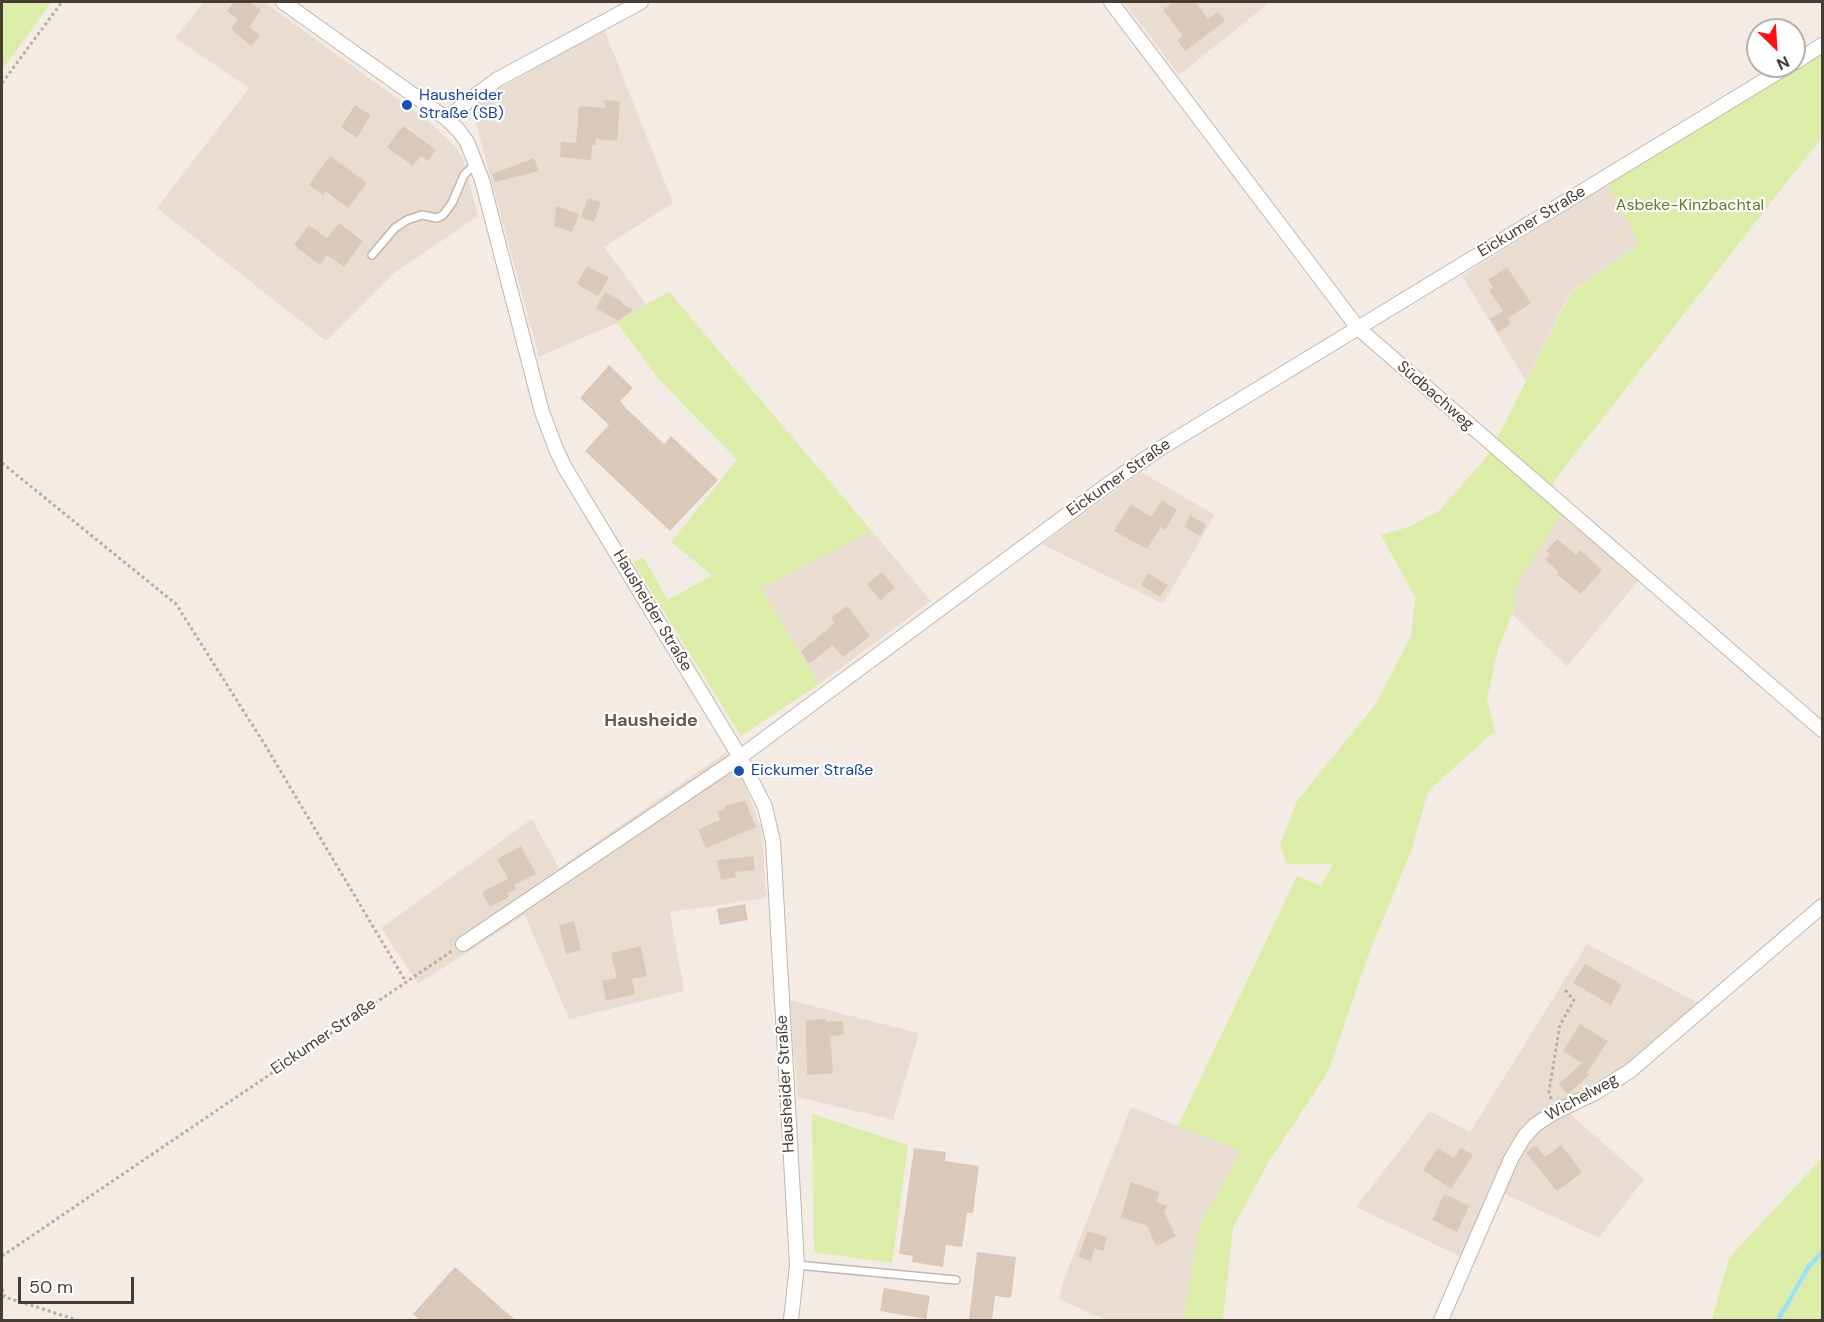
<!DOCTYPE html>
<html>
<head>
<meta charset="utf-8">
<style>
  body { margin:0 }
  #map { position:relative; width:1824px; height:1322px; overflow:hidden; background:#f4ece4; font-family:"DM Sans",sans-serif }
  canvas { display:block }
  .frame { position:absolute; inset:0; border:3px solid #473c33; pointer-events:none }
  .north { position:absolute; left:1746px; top:18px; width:60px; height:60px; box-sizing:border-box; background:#fff; border:2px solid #b5b1ad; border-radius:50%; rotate:155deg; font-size:16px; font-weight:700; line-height:24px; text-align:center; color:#473c33 }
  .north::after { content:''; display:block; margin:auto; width:21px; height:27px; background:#ff1018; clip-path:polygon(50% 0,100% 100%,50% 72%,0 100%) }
  .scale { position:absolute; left:18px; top:1277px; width:116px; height:27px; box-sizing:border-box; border:3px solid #473c33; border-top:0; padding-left:8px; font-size:18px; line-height:21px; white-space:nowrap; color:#473c33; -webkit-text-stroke:4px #fff; paint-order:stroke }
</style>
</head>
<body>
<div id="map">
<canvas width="1824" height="1322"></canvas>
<div class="frame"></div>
<div class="north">N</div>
<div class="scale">50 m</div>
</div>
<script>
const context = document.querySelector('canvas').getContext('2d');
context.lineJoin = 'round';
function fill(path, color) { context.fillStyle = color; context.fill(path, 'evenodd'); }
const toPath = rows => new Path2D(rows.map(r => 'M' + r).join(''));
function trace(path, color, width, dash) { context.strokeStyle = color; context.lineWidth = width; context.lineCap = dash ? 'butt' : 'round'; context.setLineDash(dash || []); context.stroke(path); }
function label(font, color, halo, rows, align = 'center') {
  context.font = font + ' "DM Sans",sans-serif'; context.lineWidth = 4.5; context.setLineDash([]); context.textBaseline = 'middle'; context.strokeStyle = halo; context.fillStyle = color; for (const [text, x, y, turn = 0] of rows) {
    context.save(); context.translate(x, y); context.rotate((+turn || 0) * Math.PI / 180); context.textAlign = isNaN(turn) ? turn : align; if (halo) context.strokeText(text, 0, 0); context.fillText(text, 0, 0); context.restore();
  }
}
fill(toPath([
  [204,2,264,2,427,120,455,146,463,159,478,216,394,273,326,341,157,208,249,88,175,38],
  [1124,2,1267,2,1268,4,1179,75],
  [604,29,673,203,604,247,646,304,617,323,539,357,471,105],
  [1608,184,1639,244,1570,293,1526,381,1462,276],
  [1141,472,1215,515,1163,604,1042,544],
  [1563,512,1640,579,1567,666,1512,614,1518,581],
  [871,530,931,601,819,684,761,589],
  [728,751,741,774,762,831,766,898,670,912,684,991,569,1019,525,915,418,984,381,928,532,819,559,868],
  [1587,944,1710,1009,1624,1085,1570,1114,1644,1179,1599,1238,1505,1194,1472,1262,1356,1207,1430,1111,1470,1132],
  [789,1000,919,1033,893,1120,798,1097],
  [1131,1107,1241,1151,1200,1225,1183,1320,1106,1320,1059,1299,1063,1282]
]), '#e9ddd2');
fill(toPath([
  [2,2,52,2,2,70],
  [1822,53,1822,137,1553,482,1563,512,1518,582,1512,614,1498,649,1487,699,1495,731,1428,791,1413,846,1368,956,1328,1072,1269,1161,1233,1228,1223,1320,1183,1320,1200,1225,1241,1151,1178,1126,1297,876,1321,886,1333,864,1287,864,1280,845,1297,801,1375,705,1411,636,1415,597,1381,535,1408,527,1439,511,1489,454,1571,293,1639,244,1608,184],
  [669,292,871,530,761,589,819,684,741,736,633,562,643,557,668,600,712,575,671,542,737,460,657,377,617,323,646,304],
  [812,1114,908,1145,892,1263,814,1252],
  [1822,1158,1822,1320,1712,1320,1729,1258]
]), '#dbeda8');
trace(toPath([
  [1778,1320,1809,1266,1822,1253]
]), '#99e3f8', 4.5);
fill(toPath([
  [234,2,249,2,261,10,249,27,260,35,251,46,231,29,238,19,227,11],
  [1174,2,1195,2,1208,19,1218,12,1225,21,1185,51,1177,40,1183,36,1163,10],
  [603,100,620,101,617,141,596,139,595,145,592,145,591,160,560,157,561,142,576,143,579,106,606,108],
  [355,105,371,115,357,138,341,127],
  [403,126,436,150,428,161,421,156,413,166,387,147],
  [330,156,367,183,348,208,326,191,323,195,309,185],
  [534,158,539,171,495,182,492,174],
  [588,198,601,202,594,222,581,217],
  [556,206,579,214,572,232,554,226],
  [339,223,363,241,344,267,327,255,320,265,294,245,309,225,327,238],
  [587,266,609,278,598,296,577,284],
  [1507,267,1531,303,1508,318,1511,324,1498,332,1490,319,1503,311,1489,290,1493,287,1488,280],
  [605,292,623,302,622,304,633,310,618,321,596,308],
  [609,365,633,388,620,401,627,409,664,444,671,436,718,480,670,531,585,451,609,425,580,398],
  [1162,500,1177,510,1165,530,1161,527,1147,549,1114,531,1131,504,1151,517],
  [1190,515,1206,525,1200,536,1184,527],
  [1557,539,1576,555,1580,550,1602,570,1581,594,1557,574,1559,572,1545,559,1550,554,1546,551],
  [882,572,895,588,880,600,867,584],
  [1148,573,1168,585,1160,597,1141,585],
  [847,606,870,636,843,657,833,645,809,664,801,651,835,623,831,618],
  [745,801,756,827,706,848,698,830,720,820,717,812,724,809,726,805],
  [521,846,536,874,514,885,516,889,507,894,509,897,490,907,482,892,508,879,497,859],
  [753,856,755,870,735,872,736,877,721,880,717,860],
  [745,904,748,920,720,925,717,909],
  [574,921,581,950,566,954,559,925],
  [641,946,647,976,632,979,635,994,606,1001,602,981,617,978,611,953],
  [1585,964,1622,985,1611,1005,1573,983],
  [825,1019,826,1022,843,1021,844,1035,830,1036,833,1073,807,1075,806,1020],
  [1580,1024,1608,1041,1587,1073,1589,1075,1568,1094,1559,1084,1582,1063,1563,1051],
  [1535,1145,1545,1157,1561,1145,1582,1172,1557,1191,1526,1153],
  [914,1148,946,1152,945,1161,979,1166,973,1213,967,1213,962,1247,946,1245,943,1267,912,1262,913,1256,899,1254],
  [1438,1148,1454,1158,1461,1148,1473,1155,1451,1189,1423,1170],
  [1131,1182,1160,1192,1156,1202,1167,1206,1164,1213,1176,1236,1156,1246,1147,1226,1121,1217],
  [1444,1194,1469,1206,1457,1232,1432,1220],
  [1088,1231,1107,1237,1103,1251,1095,1248,1091,1261,1078,1257],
  [977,1252,1016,1257,1011,1298,995,1296,992,1320,969,1320],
  [455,1267,515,1320,420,1320,413,1314],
  [884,1288,930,1296,926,1319,880,1311]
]), '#dac8bb');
const lane = toPath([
  [372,255,395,228,407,220,422,215,437,218,443,215,452,203,464,175,477,162],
  [797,1265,956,1280]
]);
const street = toPath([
  [283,2,447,119,459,131,467,142,482,180,542,412,556,449,565,468,740,757,765,807,773,841,797,1265,791,1320],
  [1111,2,1358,328,1822,730],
  [1794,63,1822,45],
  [447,119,468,101,498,79,641,2],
  [463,944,740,757,1110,483,1161,448,1788,66],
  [1441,1320,1511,1159,1524,1137,1535,1125,1555,1112,1595,1093,1630,1071,1822,906]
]);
trace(lane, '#c3b5a9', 10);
trace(street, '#c3b5a9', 16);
trace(toPath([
  [2,83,62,2],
  [2,463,176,604,265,745,406,982],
  [1551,1099,1549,1091,1560,1025,1574,1000,1565,990],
  [2,1256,452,951],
  [2,1289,5,1296],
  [2,1296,77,1320]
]), '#c4ab95', 3, [3, 3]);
trace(lane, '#fff', 7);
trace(street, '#fff', 14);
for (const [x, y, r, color] of [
  [407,105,6,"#1a4fb4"],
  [739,771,6,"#1a4fb4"]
]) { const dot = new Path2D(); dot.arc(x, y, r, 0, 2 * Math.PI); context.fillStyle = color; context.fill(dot); trace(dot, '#fff', 2); }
label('16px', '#164399', '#fff', [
  ["Hausheider",419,96],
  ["Straße (SB)",419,114],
  ["Eickumer Straße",751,771]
], 'left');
label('16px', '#567f20', '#fff', [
  ["Asbeke-Kinzbachtal",1690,206]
]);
label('16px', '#473c33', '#fff', [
  ["Eickumer Straße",1532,222,-31],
  ["Südbachweg",1435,396,41],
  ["Eickumer Straße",1119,478,-35],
  ["Hausheider Straße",652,611,59],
  ["Eickumer Straße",324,1037,-34],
  ["Hausheider Straße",786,1084,-93],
  ["Wichelweg",1582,1098,-29]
]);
label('bold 18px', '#6b5749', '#fff', [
  ["Hausheide",651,721]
]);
</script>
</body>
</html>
